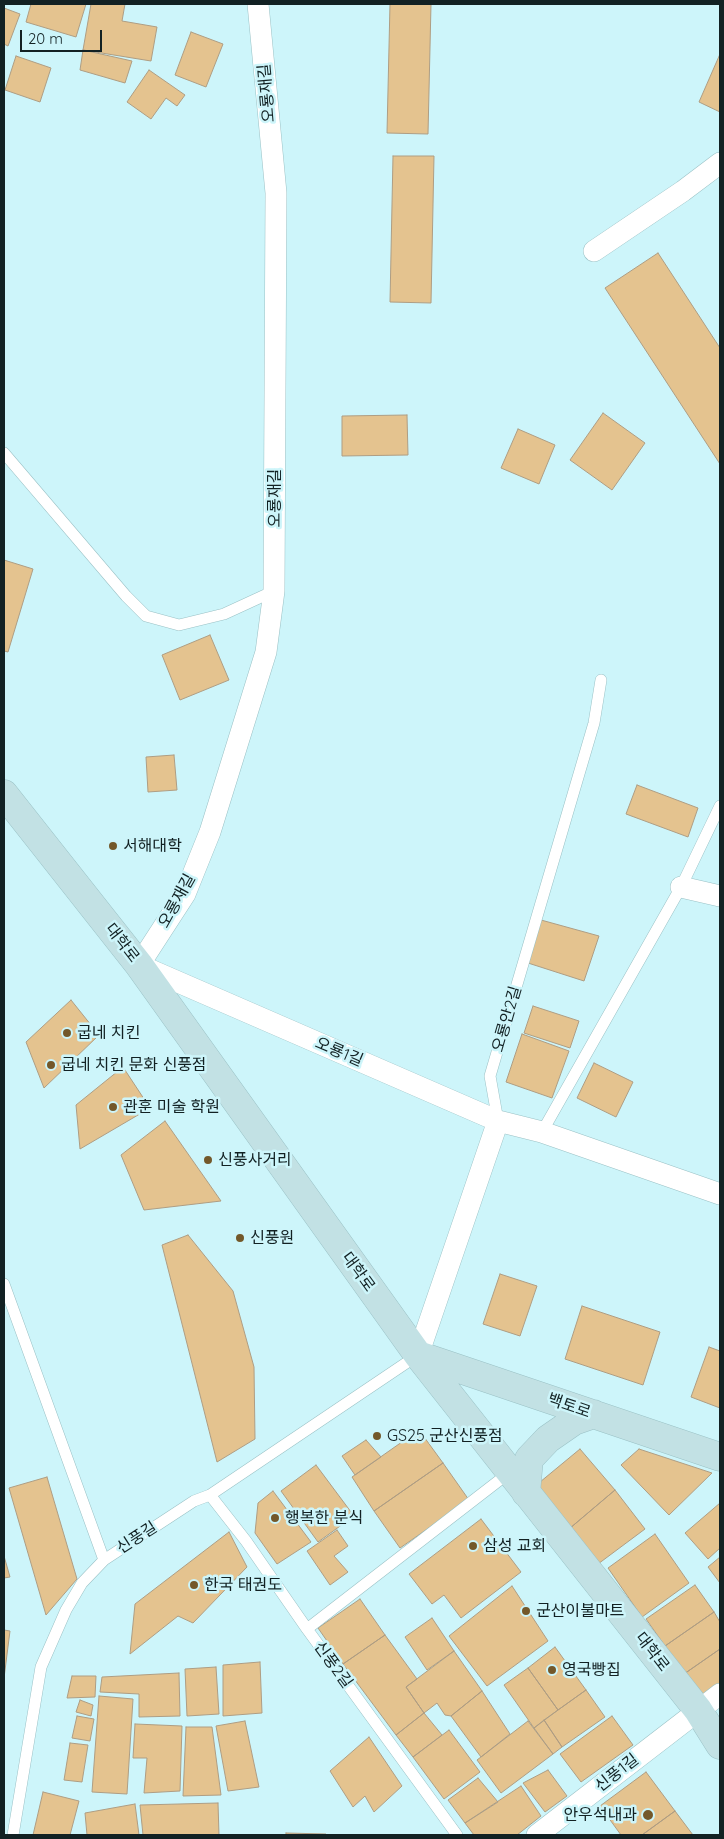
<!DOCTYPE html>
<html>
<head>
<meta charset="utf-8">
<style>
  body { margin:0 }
  #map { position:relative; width:724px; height:1839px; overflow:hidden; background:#cdf5fa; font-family:Quicksand,sans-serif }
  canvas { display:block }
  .frame { position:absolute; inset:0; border:5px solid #122123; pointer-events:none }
  .scale { position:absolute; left:20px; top:30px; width:82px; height:22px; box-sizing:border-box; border:2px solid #122123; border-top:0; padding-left:6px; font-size:15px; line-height:18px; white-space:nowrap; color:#122123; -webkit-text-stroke:4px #cdf5fa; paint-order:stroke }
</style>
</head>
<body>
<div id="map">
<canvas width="724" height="1839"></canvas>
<div class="frame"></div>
<div class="scale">20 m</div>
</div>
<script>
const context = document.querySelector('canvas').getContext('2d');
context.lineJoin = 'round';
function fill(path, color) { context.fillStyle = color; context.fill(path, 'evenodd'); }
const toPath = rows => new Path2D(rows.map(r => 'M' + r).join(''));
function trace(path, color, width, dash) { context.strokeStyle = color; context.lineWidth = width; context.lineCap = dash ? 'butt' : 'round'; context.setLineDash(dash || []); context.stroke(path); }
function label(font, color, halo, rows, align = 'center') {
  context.font = font + ' Quicksand,"Noto Sans KR",sans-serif'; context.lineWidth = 5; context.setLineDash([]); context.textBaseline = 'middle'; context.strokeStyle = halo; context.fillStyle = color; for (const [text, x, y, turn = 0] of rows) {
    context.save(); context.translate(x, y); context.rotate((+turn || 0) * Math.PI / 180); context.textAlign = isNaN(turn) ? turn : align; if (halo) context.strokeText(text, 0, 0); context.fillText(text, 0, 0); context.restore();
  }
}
const building = toPath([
  [31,4,86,4,76,37,26,22,31,4],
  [91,4,125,4,122,21,157,27,151,61,83,50,91,4],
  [390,4,431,4,428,134,387,133,390,4],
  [4,8,20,14,8,46,4,44,4,8],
  [191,32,223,44,206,87,175,75,191,32],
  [83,50,132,61,125,83,80,70,83,50],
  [720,54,720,112,699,102,720,54],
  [16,56,51,68,40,102,5,90,16,56],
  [149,70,185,95,177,106,166,98,151,119,127,102,149,70],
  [393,156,434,156,431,303,390,302,393,156],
  [658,253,720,348,720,464,605,288,658,253],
  [603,413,645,443,612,490,570,460,603,413],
  [407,415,408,455,342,456,342,416,407,415],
  [518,429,555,445,539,484,501,468,518,429],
  [4,560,33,569,8,652,4,651,4,560],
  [210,635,229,680,180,700,162,655,210,635],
  [174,755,177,790,148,792,146,757,174,755],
  [637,785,698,808,688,837,626,814,637,785],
  [541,920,599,936,584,981,528,963,541,920],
  [71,1000,99,1035,44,1088,26,1042,71,1000],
  [533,1006,579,1021,570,1048,524,1033,533,1006],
  [522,1034,569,1051,552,1098,506,1082,522,1034],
  [594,1063,633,1082,616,1117,577,1098,594,1063],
  [123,1067,150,1108,80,1149,76,1105,123,1067],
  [165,1121,221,1201,144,1210,121,1155,165,1121],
  [188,1235,233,1291,254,1367,255,1439,217,1462,162,1245,188,1235],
  [500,1274,537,1286,520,1336,483,1324,500,1274],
  [582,1306,660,1332,643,1385,565,1359,582,1306],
  [709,1347,720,1351,720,1408,691,1397,709,1347],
  [419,1430,443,1463,374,1511,352,1477,419,1430],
  [366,1440,381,1457,355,1475,342,1456,366,1440],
  [580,1449,615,1490,569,1529,534,1487,580,1449],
  [639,1449,712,1473,669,1515,621,1465,639,1449],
  [443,1463,469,1500,400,1548,374,1511,443,1463],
  [316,1465,354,1516,318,1542,281,1491,316,1465],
  [47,1477,77,1579,46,1615,9,1488,47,1477],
  [615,1490,645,1529,598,1564,569,1529,615,1490],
  [273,1491,311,1542,277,1564,255,1533,258,1503,273,1491],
  [720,1503,720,1548,708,1559,685,1533,720,1503],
  [481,1519,521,1572,461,1618,444,1595,432,1604,409,1574,481,1519],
  [337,1530,348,1546,334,1556,348,1572,330,1585,307,1551,337,1530],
  [229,1532,247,1567,193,1623,178,1616,130,1654,135,1604,229,1532],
  [655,1534,689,1583,642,1617,608,1568,655,1534],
  [4,1556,10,1577,4,1578,4,1556],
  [720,1557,720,1583,708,1567,720,1557],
  [695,1585,714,1612,665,1646,646,1619,695,1585],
  [512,1586,548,1641,487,1686,449,1636,512,1586],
  [360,1599,385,1635,343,1664,318,1628,360,1599],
  [714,1612,720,1622,720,1649,684,1674,665,1646,714,1612],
  [432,1618,454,1651,427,1670,405,1637,432,1618],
  [4,1630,10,1631,4,1678,4,1630],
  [385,1635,417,1679,406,1687,424,1713,396,1735,343,1664,385,1635],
  [555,1647,586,1690,558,1710,528,1668,555,1647],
  [720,1649,720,1686,702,1698,684,1674,720,1649],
  [454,1651,482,1691,451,1716,445,1715,437,1703,424,1713,406,1687,454,1651],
  [260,1662,262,1713,223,1716,223,1665,260,1662],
  [216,1667,219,1714,187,1716,185,1669,216,1667],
  [528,1668,558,1710,534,1728,504,1685,528,1668],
  [179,1673,180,1716,139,1717,139,1694,100,1692,102,1677,179,1673],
  [72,1676,96,1676,95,1697,67,1698,72,1676],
  [586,1690,605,1717,562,1747,544,1720,586,1690],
  [482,1691,510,1734,481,1757,451,1716,482,1691],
  [99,1696,133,1699,127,1794,92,1792,99,1696],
  [80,1700,93,1705,91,1716,76,1712,80,1700],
  [424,1713,442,1735,413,1757,396,1735,424,1713],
  [77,1716,94,1719,90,1741,72,1738,77,1716],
  [612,1716,633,1745,581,1782,560,1754,612,1716],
  [544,1720,562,1747,553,1754,534,1728,544,1720],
  [245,1721,259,1787,228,1791,216,1726,245,1721],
  [528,1721,553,1754,501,1793,477,1760,528,1721],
  [135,1724,182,1726,180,1791,144,1793,147,1758,133,1758,135,1724],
  [186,1727,212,1727,221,1795,183,1796,186,1727],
  [449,1730,480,1772,444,1799,413,1757,449,1730],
  [369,1737,402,1786,374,1812,365,1796,353,1807,330,1771,369,1737],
  [70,1743,88,1745,82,1782,64,1780,70,1743],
  [548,1770,567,1796,545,1812,523,1783,548,1770],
  [646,1772,675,1811,642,1835,621,1835,600,1806,646,1772],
  [478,1778,498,1802,465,1823,448,1800,478,1778],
  [521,1786,541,1816,517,1835,474,1835,465,1823,521,1786],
  [43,1792,79,1801,70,1835,33,1835,43,1792],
  [218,1803,219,1835,143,1835,140,1805,218,1803],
  [135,1804,139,1835,87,1835,85,1813,135,1804],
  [675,1811,693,1835,642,1835,675,1811],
  [286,1833,326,1834,326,1835,286,1835,286,1833]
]);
fill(building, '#e4c38f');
trace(building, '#ae9d83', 1);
const lane = toPath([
  [4,453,126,596,146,616,179,625,224,614,274,591],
  [498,1121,490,1076,594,723,601,680],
  [542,1132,681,887,720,806],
  [4,1284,104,1560],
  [210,1495,246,1541,307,1629,457,1835],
  [307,1629,510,1472],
  [13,1835,41,1667,66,1610,82,1583,104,1560,194,1501,210,1495,418,1355]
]);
const street = toPath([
  [258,4,276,193,274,591,266,652,210,832,185,894,139,965,498,1121,542,1132,720,1194],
  [594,251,683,191,720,163],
  [681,887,720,896],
  [418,1355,498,1121],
  [537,1835,720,1694]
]);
const secondary = toPath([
  [4,794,139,965,418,1355,698,1710,720,1745],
  [418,1355,720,1457],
  [526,1493,529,1459,548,1439,574,1421,594,1414]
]);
trace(lane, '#9ac1c5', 12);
trace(street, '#9ac1c5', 22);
trace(secondary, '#9ac1c5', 29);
trace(lane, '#fff', 11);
trace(street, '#fff', 21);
trace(secondary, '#c2e1e4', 28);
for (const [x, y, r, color] of [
  [113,846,5,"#73582a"],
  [67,1033,5,"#73582a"],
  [51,1065,5,"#73582a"],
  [113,1107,5,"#73582a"],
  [208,1160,5,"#73582a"],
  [240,1238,5,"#73582a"],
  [377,1436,5,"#73582a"],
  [275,1518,5,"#73582a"],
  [473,1546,5,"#73582a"],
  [194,1585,5,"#73582a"],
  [526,1611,5,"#73582a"],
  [552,1670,5,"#73582a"],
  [648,1815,6,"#73582a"]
]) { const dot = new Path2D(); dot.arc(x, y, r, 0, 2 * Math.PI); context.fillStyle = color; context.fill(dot); trace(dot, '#cdf5fa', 2); }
label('16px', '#122123', '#cdf5fa', [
  ["오룡재길",267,93,-95],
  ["오룡재길",275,498,-90],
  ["오룡재길",177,901,-61],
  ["대학로",122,943,52],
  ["오룡안2길",507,1019,-74],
  ["오룡1길",339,1052,23],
  ["대학로",358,1272,54],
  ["백토로",569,1406,19],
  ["신풍길",137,1538,-33],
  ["대학로",652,1652,52],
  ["신풍2길",333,1665,54],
  ["신풍1길",617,1773,-38]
]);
label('16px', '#122123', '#cdf5fa', [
  ["서해대학",123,846],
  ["굽네 치킨",77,1033],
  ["굽네 치킨 문화 신풍점",61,1065],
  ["관훈 미술 학원",123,1107],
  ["신풍사거리",218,1160],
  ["신풍원",250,1238],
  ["GS25 군산신풍점",387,1436],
  ["행복한 분식",285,1518],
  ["삼성 교회",483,1546],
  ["한국 태권도",204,1585],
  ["군산이불마트",536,1611],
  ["영국빵집",562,1670],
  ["안우석내과",637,1815,"right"]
], 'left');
</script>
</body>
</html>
